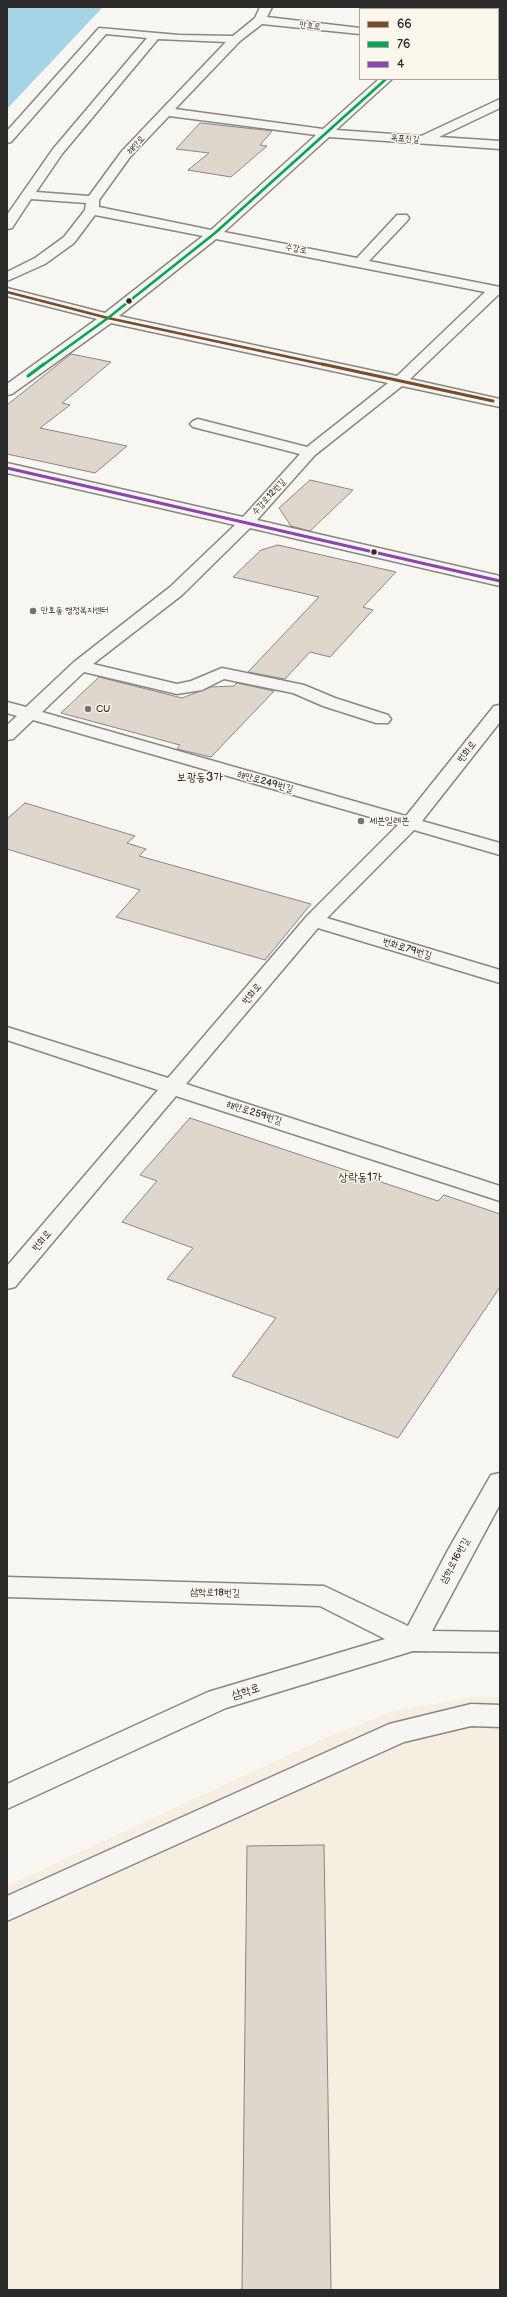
<!DOCTYPE html>
<html>
<head>
<meta charset="utf-8">
<style>
  body { margin:0 }
  #map { position:relative; width:507px; height:2297px; overflow:hidden; background:#f8f6f0; font-family:"Balsamiq Sans",sans-serif }
  canvas { display:block }
  .frame { position:absolute; inset:0; border:8px solid #2b2b2b; pointer-events:none }
  .legend { position:absolute; left:359px; top:8px; width:140px; height:72px; box-sizing:border-box; background:#fbf7ec; border:1px solid #a8a59f; margin:0; padding:5px 7px; list-style:none; font-size:12px; color:#2b2b2b }
  .legend li { display:flex; align-items:center; gap:8px; height:20px }
  .legend b { width:20px; border:1px solid #a8a59f }
</style>
</head>
<body>
<div id="map">
<canvas width="507" height="2297"></canvas>
<div class="frame"></div>
<ul class="legend">
<li><b style="height:5px;background:#7a4b2a"></b>66</li>
<li><b style="height:5px;background:#00a651"></b>76</li>
<li><b style="height:5px;background:#8e44ad"></b>4</li>
</ul>
</div>
<script>
const context = document.querySelector('canvas').getContext('2d');
context.lineJoin = 'round';
function fill(path, color) { context.fillStyle = color; context.fill(path, 'evenodd'); }
const toPath = rows => new Path2D(rows.map(r => 'M' + r).join(''));
function trace(path, color, width, dash) { context.strokeStyle = color; context.lineWidth = width; context.lineCap = dash ? 'butt' : 'round'; context.setLineDash(dash || []); context.stroke(path); }
function label(font, color, halo, rows, align = 'center') {
  context.font = font + ' "Balsamiq Sans","Poor Story",sans-serif'; context.lineWidth = 3; context.setLineDash([]); context.textBaseline = 'middle'; context.strokeStyle = halo; context.fillStyle = color; for (const [text, x, y, turn = 0] of rows) {
    context.save(); context.translate(x, y); context.rotate((+turn || 0) * Math.PI / 180); context.textAlign = isNaN(turn) ? turn : align; if (halo) context.strokeText(text, 0, 0); context.fillText(text, 0, 0); context.restore();
  }
}
fill(toPath([
  [477,1697,500,1697,500,2290,7,2290,7,1886,325,1738,397,1710]
]), '#f6eee0');
fill(toPath([
  [7,7,102,8,7,109]
]), '#a4d4e6');
const building = toPath([
  [200,123,264,130,272,131,260,145,267,146,231,177,188,170,209,153,176,149,200,123],
  [71,354,111,362,62,403,70,405,40,428,127,446,95,473,7,454,7,405,71,354],
  [310,480,353,490,310,531,291,526,279,508,310,480],
  [278,545,396,572,363,607,373,610,330,657,310,652,285,679,248,672,319,597,233,577,261,550,278,545],
  [99,677,182,698,211,687,234,686,237,683,274,691,211,757,177,749,180,745,61,713,99,677],
  [25,803,135,836,127,843,146,849,139,856,311,904,265,960,116,917,140,890,7,849,7,819,25,803],
  [190,1118,438,1201,444,1195,500,1214,500,1287,398,1438,232,1376,276,1318,167,1279,193,1248,122,1222,157,1181,140,1175,190,1118],
  [324,1845,331,2290,242,2290,247,1846,324,1845]
]);
fill(building, '#dfd7cc');
trace(building, '#878684', 1);
const minor = toPath([
  [260,7,272,7,267,17,360,28,360,34,262,24,240,41,175,109,323,129,379,79,392,79,336,130,421,136,500,99,500,108,439,137,500,141,500,149,329,137,224,232,357,258,397,215,407,215,409,218,407,221,369,261,500,287,500,295,498,295,410,379,500,399,500,407,402,386,315,455,257,520,500,576,500,586,250,528,182,595,93,664,177,684,191,681,222,668,304,685,335,698,388,715,391,719,388,723,376,723,323,706,293,693,224,679,202,690,177,694,84,672,42,712,406,816,494,706,500,705,500,722,422,821,500,843,500,855,414,830,327,918,500,970,500,983,318,928,186,1084,500,1186,500,1201,176,1096,15,1287,7,1289,7,1266,158,1090,7,1040,7,1027,168,1078,307,916,398,825,33,720,13,739,7,740,7,725,17,716,7,713,7,702,26,707,74,662,170,587,235,525,7,473,7,463,243,517,300,454,193,427,190,424,193,421,198,419,307,447,388,383,111,323,12,394,7,395,7,384,97,319,7,296,7,288,105,313,203,236,95,215,74,243,45,264,7,281,7,272,35,258,64,237,85,210,86,203,31,199,12,228,7,229,7,215,53,149,147,38,106,34,11,142,7,143,7,131,99,28,179,35,233,36,255,18,260,7],
  [158,39,226,42,122,151,89,196,36,192,62,154,158,39],
  [169,116,316,135,211,230,99,207,99,200,130,157,169,116],
  [216,239,485,292,397,376,119,316,216,239],
  [498,44,500,44,500,50,498,50,498,44],
  [500,1473,500,1504,432,1631,500,1632,500,1652,413,1651,226,1708,7,1809,7,1784,208,1692,385,1639,320,1606,7,1597,7,1577,324,1586,408,1626,448,1550,491,1475,500,1473],
  [471,1704,500,1705,500,1727,471,1726,404,1742,7,1921,7,1896,389,1724,471,1704]
]);
trace(minor, '#878684', 3);
fill(minor, '#f6f5f1');
trace(toPath([
  [7,292,108,318,326,365]
]), '#7a4b2a', 2.5);
trace(toPath([
  [322,364,493,401]
]), '#7a4b2a', 3);
trace(toPath([
  [43,365,108,318,215,233,386,79]
]), '#00a651', 2.5);
trace(toPath([
  [28,376,44,364]
]), '#00a651', 3);
trace(toPath([
  [7,468,500,581]
]), '#8e44ad', 3);
for (const [x, y, r, color] of [
  [129,301,3.5,"#2b2b2b"],
  [374,552,3.5,"#2b2b2b"],
  [33,611,4,"#737270"],
  [88,709,4,"#737270"],
  [361,821,4,"#737270"]
]) { const dot = new Path2D(); dot.arc(x, y, r, 0, 2 * Math.PI); context.fillStyle = color; context.fill(dot); trace(dot, '#fbf7ec', 1.5); }
label('9px', '#2b2b2b', '#fbf7ec', [
  ["만호로",310,26,7],
  ["목포진길",405,139,4],
  ["해안로",136,145,-47],
  ["수강로",296,249,11],
  ["수강로12번길",269,497,-48]
]);
label('9px', '#2b2b2b', '#fbf7ec', [
  ["만호동 행정복지센터",41,611]
], 'left');
label('10px', '#2b2b2b', '#fbf7ec', [
  ["CU",96,709],
  ["세븐일레븐",369,821]
], 'left');
label('10px', '#2b2b2b', '#fbf7ec', [
  ["번화로",467,752,-52],
  ["해안로249번길",265,782,16],
  ["번화로79번길",407,949,17],
  ["번화로",252,994,-50],
  ["해안로259번길",254,1113,18],
  ["번화로",42,1241,-50],
  ["삼학로16번길",455,1561,-61],
  ["삼학로18번길",215,1593,2]
]);
label('12px', '#2b2b2b', '#fbf7ec', [
  ["보광동3가",200,778],
  ["상락동1가",360,1178]
]);
label('12px', '#2b2b2b', '#fbf7ec', [
  ["삼학로",246,1692,-17]
]);
</script>
</body>
</html>
